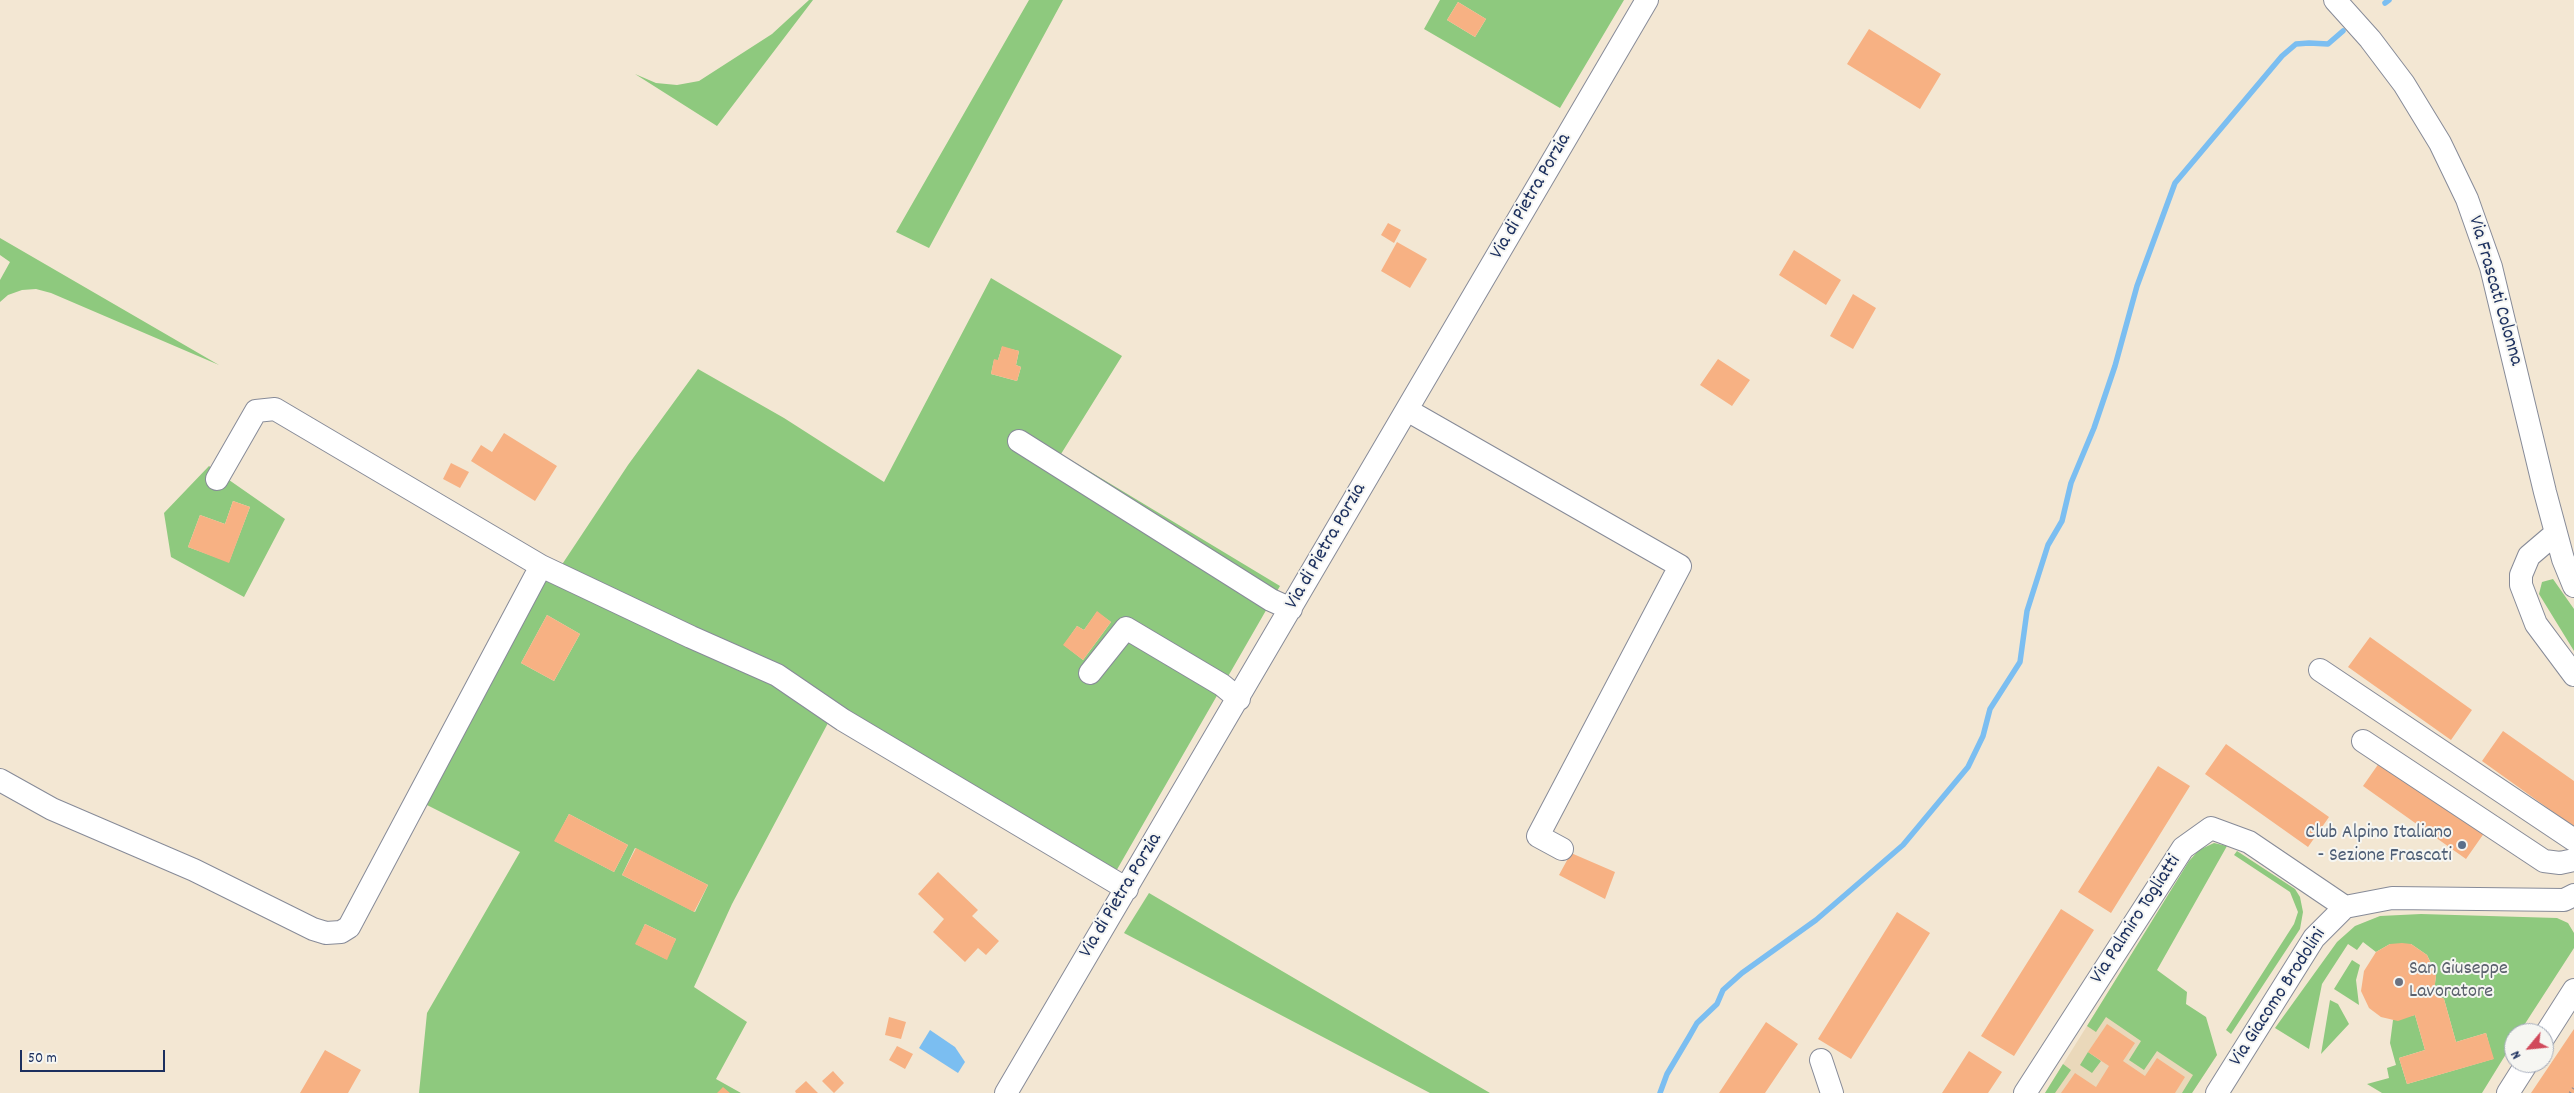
<!DOCTYPE html>
<html>
<head>
<meta charset="utf-8">
<style>
  body { margin:0 }
  #map { position:relative; width:2574px; height:1093px; overflow:hidden; background:#f3e7d3; font-family:Dekko,sans-serif }
  canvas { display:block }
  .north { position:absolute; left:2504px; top:1023px; width:50px; height:50px; box-sizing:border-box; background:#f6f6f2; border:1px solid #9ea6b7; border-radius:50%; rotate:242deg; font-size:14px; font-weight:700; line-height:20px; text-align:center; color:#1b2f5e }
  .north::after { content:''; display:block; margin:auto; width:18px; height:22px; background:#d1495b; clip-path:polygon(50% 0,100% 100%,50% 72%,0 100%) }
  .scale { position:absolute; left:20px; top:1050px; width:145px; height:22px; box-sizing:border-box; border:2px solid #1b2f5e; border-top:0; padding-left:6px; font-size:15px; line-height:18px; white-space:nowrap; color:#1b2f5e; -webkit-text-stroke:4px #f6f6f2; paint-order:stroke }
</style>
</head>
<body>
<div id="map">
<canvas width="2574" height="1093"></canvas>
<div class="north">N</div>
<div class="scale">50 m</div>
</div>
<script>
const context = document.querySelector('canvas').getContext('2d');
context.lineJoin = 'round';
function fill(path, color) { context.fillStyle = color; context.fill(path, 'evenodd'); }
const toPath = rows => new Path2D(rows.map(r => 'M' + r).join(''));
function trace(path, color, width, dash) { context.strokeStyle = color; context.lineWidth = width; context.lineCap = dash ? 'butt' : 'round'; context.setLineDash(dash || []); context.stroke(path); }
function label(font, color, halo, rows, align = 'center') {
  context.font = font + ' Dekko,sans-serif'; context.lineWidth = 4; context.setLineDash([]); context.textBaseline = 'middle'; context.strokeStyle = halo; context.fillStyle = color; for (const [text, x, y, turn = 0] of rows) {
    context.save(); context.translate(x, y); context.rotate((+turn || 0) * Math.PI / 180); context.textAlign = isNaN(turn) ? turn : align; if (halo) context.strokeText(text, 0, 0); context.fillText(text, 0, 0); context.restore();
  }
}
fill(toPath([
  [2117,978,2217,1055,2192,1093,2045,1093]
]), '#ead8ba');
fill(toPath([
  [809,0,813,0,717,126,635,74,656,83,677,85,699,81,772,34],
  [1029,0,1063,0,929,248,896,232],
  [1440,0,1624,0,1560,108,1424,29],
  [1458,2,1486,19,1475,37,1447,20],
  [0,238,219,365,51,293,36,289,22,290,8,295,0,302,0,280,10,262,0,255],
  [991,278,1122,356,1061,454,1280,586,1115,873,561,566,628,465,698,369,784,418,884,482],
  [1002,347,1019,351,1016,365,1021,367,1017,381,991,374,994,360,998,360],
  [1097,612,1111,622,1083,660,1064,645,1077,626,1084,630],
  [209,466,285,519,244,597,171,557,164,513],
  [233,501,250,507,229,562,188,547,200,515,225,524],
  [546,579,774,685,828,723,732,904,694,987,747,1022,716,1079,741,1093,419,1093,427,1013,520,852,421,802],
  [547,615,580,634,554,681,521,663],
  [569,814,628,845,614,872,555,841],
  [635,848,708,885,695,912,622,875],
  [645,924,676,939,666,959,636,944],
  [2553,579,2574,609,2574,651,2539,594,2542,582],
  [2214,843,2227,846,2157,970,2187,992,2186,1004,2206,1017,2217,1055,2192,1093,2182,1093,2193,1075,2157,1051,2144,1070,2129,1060,2141,1041,2106,1017,2096,1032,2087,1026,2189,861,2199,850],
  [2237,851,2295,889,2300,897,2303,912,2300,929,2231,1034,2226,1030,2294,924,2298,912,2290,892,2234,855],
  [1149,893,1490,1093,1430,1093,1124,933],
  [2421,914,2557,918,2568,923,2574,933,2574,948,2519,1033,2514,1033,2514,1041,2482,1093,2382,1093,2367,1084,2389,1078,2387,1068,2396,1065,2390,1043,2393,1020,2415,1015,2425,1050,2399,1058,2407,1084,2493,1059,2486,1033,2456,1042,2444,999,2434,992,2436,975,2432,965,2427,955,2411,944,2390,944,2376,952,2363,942,2357,950,2348,944,2322,984,2309,1049,2275,1028,2337,942,2355,926,2380,916],
  [2352,960,2360,965,2356,980,2359,1005,2334,989],
  [2330,1000,2338,1004,2349,1024,2321,1054],
  [2088,1052,2101,1061,2092,1073,2080,1065],
  [2063,1064,2071,1070,2055,1093,2045,1093]
]), '#8ec97e');
fill(toPath([
  [930,1030,955,1047,965,1062,958,1073,919,1048]
]), '#7bbef1');
trace(toPath([
  [2385,3,2389,0],
  [1660,1093,1667,1074,1689,1037,1697,1023,1717,1004,1723,990,1742,973,1816,920,1903,845,1968,767,1983,736,1990,709,2020,662,2027,611,2048,545,2062,521,2071,483,2094,428,2115,366,2137,286,2175,183,2282,56,2296,44,2309,43,2328,44,2343,31]
]), '#7bbef1', 5.5);
fill(toPath([
  [1458,2,1486,19,1475,37,1447,20],
  [1869,29,1941,74,1920,109,1847,64],
  [1388,223,1401,230,1394,243,1381,235],
  [1397,242,1427,259,1410,288,1381,271],
  [1794,250,1841,280,1826,305,1779,275],
  [1853,294,1876,308,1853,349,1830,336],
  [1002,346,1019,351,1016,365,1021,367,1017,381,991,374,994,359,998,360],
  [1718,359,1750,380,1732,406,1700,385],
  [504,433,557,466,535,501,471,461,481,445,492,452],
  [451,463,469,472,460,488,443,479],
  [233,501,250,507,229,563,188,547,200,515,225,524],
  [1097,611,1111,622,1083,660,1063,645,1077,626,1084,630],
  [547,615,580,634,554,681,521,663],
  [2370,637,2472,710,2451,740,2348,667],
  [2503,731,2574,781,2574,827,2482,761],
  [2226,744,2329,817,2308,847,2205,774],
  [2384,756,2487,829,2466,859,2363,786],
  [2158,766,2190,786,2111,913,2078,892],
  [569,814,628,845,614,872,554,841],
  [636,848,708,885,694,912,622,875],
  [1571,853,1615,872,1605,899,1559,875],
  [938,872,978,910,972,916,999,941,986,955,978,948,965,962,933,932,944,919,918,894],
  [2061,909,2094,930,2014,1056,1981,1036],
  [1897,912,1930,933,1851,1059,1818,1039],
  [645,924,676,939,667,960,635,944],
  [2402,943,2411,944,2427,955,2436,975,2434,992,2444,999,2456,1042,2486,1033,2494,1059,2407,1084,2399,1058,2425,1050,2415,1015,2398,1021,2381,1017,2369,1008,2361,991,2364,971,2376,952,2390,944],
  [889,1017,906,1022,901,1039,885,1035],
  [1766,1022,1798,1044,1765,1093,1719,1093],
  [2107,1024,2135,1043,2123,1061,2145,1076,2157,1058,2185,1077,2175,1093,2061,1093,2075,1073,2096,1087,2109,1066,2088,1052],
  [2574,1029,2574,1093,2531,1093],
  [897,1046,913,1054,905,1069,889,1060],
  [325,1050,361,1070,348,1093,300,1093],
  [1969,1051,2002,1072,1988,1093,1942,1093],
  [833,1071,844,1083,834,1093,822,1081],
  [806,1081,818,1093,796,1093,795,1091],
  [723,1087,730,1093,717,1093]
]), '#f7b183');
const minor = toPath([
  [2335,0,2370,39,2404,84,2440,143,2467,199,2491,267,2545,492,2563,559,2574,586],
  [1407,410,1680,566,1538,836,1562,849],
  [1019,441,1271,600,1291,609],
  [217,479,256,411,275,409,541,566,691,637,777,675,843,720,1127,889],
  [2556,533,2529,556,2521,575,2521,585,2536,624,2574,675],
  [2320,670,2574,840],
  [1090,673,1126,628,1222,685,1239,699],
  [2363,741,2544,861,2560,863,2574,860],
  [0,780,52,809,194,870,313,929,326,933,341,932,349,927,541,566],
  [2544,1037,2574,990],
  [1821,1060,1832,1093],
  [1006,1093,1647,0],
  [2025,1093,2183,848,2211,828,2249,842,2345,907,2392,898,2564,900,2574,895],
  [2217,1093,2314,938,2345,907],
  [2508,1093,2527,1063]
]);
trace(minor, '#878b98', 24);
trace(toPath([
  [2570,1093,2574,1087]
]), '#878b98', 3, [1, 4]);
trace(minor, '#fff', 22);
for (const [x, y, r, color] of [
  [2462,845,5,"#5c6f8a"],
  [2399,982,5,"#6b7280"]
]) { const dot = new Path2D(); dot.arc(x, y, r, 0, 2 * Math.PI); context.fillStyle = color; context.fill(dot); trace(dot, '#f6f6f2', 2); }
label('20px', '#1b2f5e', '#f6f6f2', [
  ["Via di Pietra Porzia",1532,197,-60],
  ["Via Frascati Colonna",2494,291,74],
  ["Via di Pietra Porzia",1327,547,-60],
  ["Via di Pietra Porzia",1122,896,-59],
  ["Via Palmiro Togliatti",2137,920,-57],
  ["Via Giacomo Brodolini",2279,998,-57]
]);
label('20px', '#4e5e75', '#f6f6f2', [
  ["Club Alpino Italiano",2452,834],
  ["- Sezione Frascati",2452,857]
], 'right');
label('20px', '#5b616d', '#f6f6f2', [
  ["San Giuseppe",2409,970],
  ["Lavoratore",2409,993]
], 'left');
</script>
</body>
</html>
